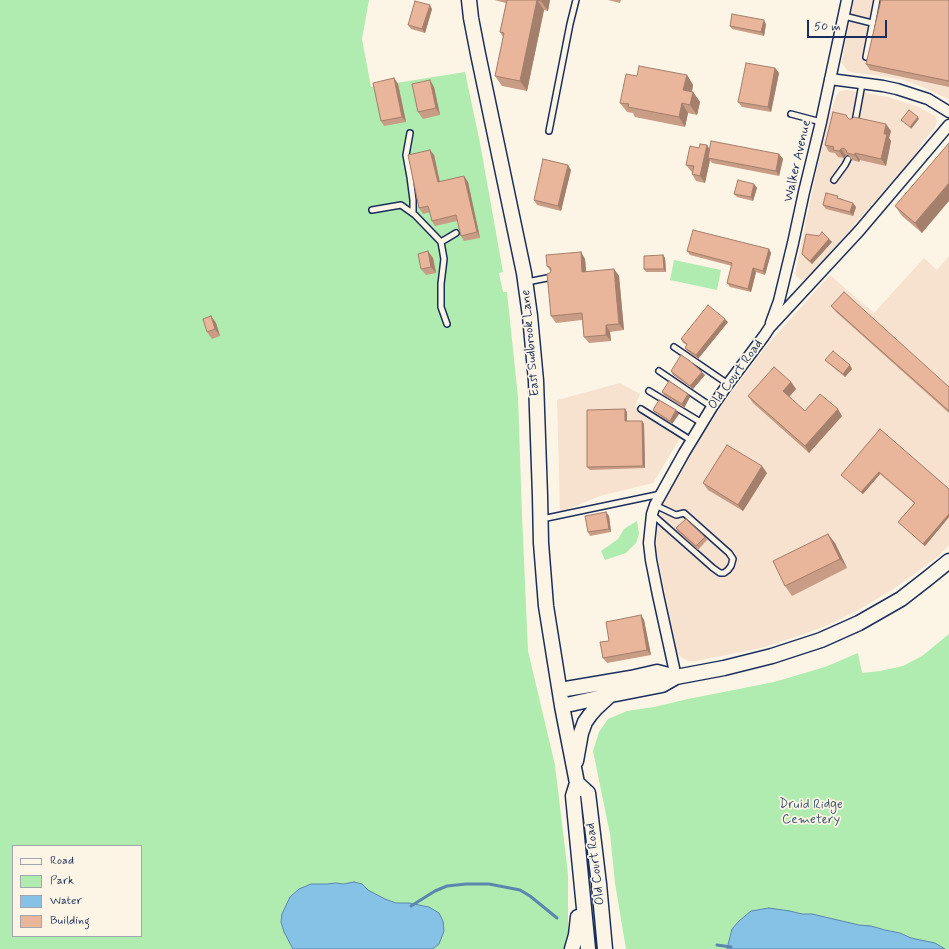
<!DOCTYPE html>
<html>
<head>
<meta charset="utf-8">
<style>
  body { margin:0 }
  #map { position:relative; width:949px; height:949px; overflow:hidden; background:#fcf5e5; font-family:Mynerve,sans-serif }
  canvas { display:block }
  .legend { position:absolute; left:12px; top:845px; width:130px; height:92px; box-sizing:border-box; background:#fcf5e5; border:1px solid #a2a6af; margin:0; padding:5px 7px; list-style:none; font-size:12px; color:#1b2f5e }
  .legend li { display:flex; align-items:center; gap:8px; height:20px }
  .legend b { width:20px; border:1px solid #a2a6af }
  .scale { position:absolute; left:807px; top:20px; width:80px; height:18px; box-sizing:border-box; border:2px solid #1b2f5e; border-top:0; padding-left:5px; font-size:12px; line-height:14px; white-space:nowrap; color:#1b2f5e; -webkit-text-stroke:3px #fcf5e5; paint-order:stroke }
</style>
</head>
<body>
<div id="map">
<canvas width="949" height="949"></canvas>
<ul class="legend">
<li><b style="height:5px;background:#fcf5e5"></b>Road</li>
<li><b style="height:11px;background:#b0ebaf"></b>Park</li>
<li><b style="height:11px;background:#85c2e5"></b>Water</li>
<li><b style="height:11px;background:#e9b59b"></b>Building</li>
</ul>
<div class="scale">50 m</div>
</div>
<script>
const context = document.querySelector('canvas').getContext('2d');
context.lineJoin = 'round';
function fill(path, color) { context.fillStyle = color; context.fill(path, 'evenodd'); }
const toPath = rows => new Path2D(rows.map(r => 'M' + r).join(''));
function trace(path, color, width, dash) { context.strokeStyle = color; context.lineWidth = width; context.lineCap = dash ? 'butt' : 'round'; context.setLineDash(dash || []); context.stroke(path); }
function label(font, color, halo, rows, align = 'center') {
  context.font = font + ' Mynerve,sans-serif'; context.lineWidth = 3.5; context.setLineDash([]); context.textBaseline = 'middle'; context.strokeStyle = halo; context.fillStyle = color; for (const [text, x, y, turn = 0] of rows) {
    context.save(); context.translate(x, y); context.rotate((+turn || 0) * Math.PI / 180); context.textAlign = isNaN(turn) ? turn : align; if (halo) context.strokeText(text, 0, 0); context.fillText(text, 0, 0); context.restore();
  }
}
fill(toPath([
  [854,0,949,0,949,100,944,97,923,87,903,80,875,75,856,73,848,71,844,66,842,61,844,48],
  [847,90,888,97,919,107,935,116,937,121,935,127,923,142,919,150,811,275,806,279,802,280,797,277,795,274,825,130,836,96,840,91],
  [949,256,949,545,939,556,892,590,860,609,830,624,804,634,761,648,696,661,688,661,681,657,677,652,656,550,657,530,660,513,666,498,700,439,724,402,767,345,830,275,874,313,924,258,937,270],
  [620,383,640,394,635,406,680,438,653,483,600,496,560,512,557,400]
]), '#f6e2cf');
fill(toPath([
  [0,0,369,0,362,39,371,87,465,72,480,143,503,272,499,273,503,292,507,292,518,397,522,515,528,651,555,765,568,874,568,935,565,949,0,949],
  [13,846,141,846,141,936,13,936],
  [674,260,721,270,717,290,670,280],
  [637,521,639,534,636,543,626,553,605,560,601,551,618,539,624,529],
  [949,634,949,949,626,949,615,883,610,834,593,751,599,732,608,719,627,711,654,707,688,699,774,682,825,667,858,653,862,673,880,671,903,666,922,656]
]), '#b0ebaf');
const water = toPath([
  [354,882,362,884,368,890,385,899,396,903,409,903,429,907,439,913,443,921,444,931,439,944,434,948,432,949,293,949,284,932,281,922,282,914,290,897,299,889,311,884,327,884,336,883,343,884,354,882],
  [769,908,790,911,802,914,812,914,859,925,871,926,885,930,900,933,911,938,935,943,945,949,727,949,732,929,739,921,751,911,769,908]
]);
fill(water, '#85c2e5');
trace(water, '#5b87af', 1);
trace(toPath([
  [411,906,435,891,447,886,466,884,489,884,520,890,530,896,557,918],
  [717,945,731,947]
]), '#5b87af', 3);
const lane = toPath([
  [844,16,872,23],
  [866,57,877,0],
  [791,114,821,122],
  [855,122,862,84],
  [549,131,570,24,576,0],
  [410,133,406,155,410,177,413,200,413,213],
  [834,180,845,165,848,159],
  [372,210,401,205,415,215,441,242,444,259,441,284,441,307,447,324],
  [441,242,456,233],
  [527,282,552,277],
  [674,347,728,384],
  [659,371,712,407],
  [649,391,702,423],
  [641,409,692,441],
  [653,515,713,568,720,573,724,573,728,570,731,566,733,559,729,553,684,513,676,515,655,505],
  [542,519,661,494]
]);
const street = toPath([
  [830,79,883,86,897,89,928,99,949,112],
  [771,323,779,301,793,243,804,192,821,122,847,0],
  [676,677,658,595,651,560,649,543,652,514,655,505,684,453,712,407,728,384,764,336,770,327,859,231,949,125]
]);
const secondary = toPath([
  [469,0,471,18,478,54,524,273,530,316,536,381,540,496,541,543,546,606,562,706,577,783,573,796,588,949],
  [560,690,631,678,657,672,676,677],
  [562,706,611,695,662,685,676,677,724,668,772,656,821,640,859,623,901,599,928,578,949,561],
  [576,761,581,733,585,722,590,715,596,708,609,696],
  [577,783,588,793,599,884,605,949],
  [572,949,576,935,578,917]
]);
trace(lane, '#1b2f5e', 8);
trace(street, '#1b2f5e', 13);
trace(secondary, '#1b2f5e', 17);
trace(lane, '#fcf5e5', 5);
trace(street, '#fcf5e5', 10);
trace(secondary, '#fcf5e5', 14);
fill(toPath([
  [494,0,550,0,548,11,544,10,527,91,502,86,495,76,503,37,500,32,506,3],
  [608,0,621,0,620,3],
  [949,0,949,87,870,70,866,64],
  [432,9,425,33,411,29,408,25],
  [766,24,764,36,732,29,730,26],
  [775,68,779,73,771,112,742,107,738,102],
  [687,75,693,85,692,92,693,92,700,102,697,115,688,113,685,127,635,117,633,113,627,112,620,103,637,76],
  [394,78,398,84,406,122,384,126,381,121],
  [434,87,440,115,423,119,418,112],
  [846,115,849,119,891,131,889,138,891,141,886,166,860,160,859,162,852,160,848,155,846,156,844,158,838,157,835,153,829,152,825,145],
  [949,143,922,233,902,216,895,206],
  [707,145,710,150,779,154,783,159,779,176,712,163,710,160,705,183,696,181,692,174,692,172,691,171,686,165,699,148],
  [434,155,440,182,464,176,468,182,480,238,464,241,461,236,457,221,435,226,432,221,430,212,423,214,419,208],
  [571,170,561,211,537,205,534,200],
  [754,184,757,188,753,201,737,197,734,194],
  [840,198,856,207,853,216,826,209,823,205],
  [829,239,832,242,812,264,805,258,802,254],
  [769,249,771,253,765,275,756,272,751,292,730,287,727,283,732,266,690,255,687,251],
  [581,252,585,259,586,272,614,269,619,276,624,330,610,332,611,341,589,343,584,337,582,320,556,323,551,316,551,272,547,266],
  [663,255,665,258,666,272,646,272,644,269],
  [433,258,436,273,426,275,421,269],
  [831,306,949,387,949,413,836,312],
  [211,316,216,323,220,336,212,339,207,332],
  [728,322,698,359,687,351,685,348,687,345,683,343,681,339],
  [825,360,852,369,845,377,828,363],
  [671,371,705,375,693,389,673,375],
  [791,382,796,389,789,397,805,411,842,416,809,453,753,403,748,396],
  [662,392,688,394,690,397,684,408,665,396],
  [653,410,679,414,672,424,655,413],
  [627,412,627,421,642,421,644,424,645,468,590,470,587,467],
  [880,429,949,489,949,517,925,546,898,522,914,503,880,474,863,494,841,475],
  [767,473,743,511,708,490,703,483],
  [606,512,609,516,611,532,590,536,588,532],
  [676,528,705,537,707,540,698,550,678,532],
  [835,543,847,568,792,596,785,586],
  [641,615,644,620,651,655,607,663,603,658,609,641]
]), '#c89c85');
fill(toPath([
  [537,0,544,10,527,91,520,81],
  [541,0,550,0,548,11,541,1],
  [430,5,432,9,425,33,422,29],
  [764,20,766,24,764,36,761,32],
  [775,68,779,73,771,112,768,107],
  [687,75,693,85,690,100,683,90],
  [394,78,398,84,406,122,402,117],
  [430,80,434,87,440,115,436,108],
  [693,92,700,102,697,115,690,105],
  [682,103,688,113,685,127,679,117],
  [918,117,919,119,911,129,910,127],
  [886,124,891,131,889,138,891,141,886,166,881,159,884,134],
  [707,145,711,152,708,158,710,160,705,183,700,176],
  [841,149,846,156,844,158,839,151],
  [430,150,434,155,441,188,438,182],
  [855,153,860,160,859,162,855,155],
  [779,154,783,159,779,176,776,171],
  [568,165,571,170,561,211,558,206],
  [464,176,468,182,480,238,477,232],
  [949,183,949,201,922,233,915,223],
  [754,184,757,188,753,201,751,197],
  [853,203,856,207,853,216,850,212],
  [829,239,832,242,812,264,810,261],
  [769,249,771,253,765,275,763,271],
  [428,251,433,258,436,273,431,267],
  [581,252,585,259,587,279,582,272],
  [663,255,665,258,666,272,664,269],
  [753,268,756,272,751,292,748,289],
  [614,269,619,276,624,330,619,324],
  [211,316,216,323,220,336,215,329],
  [725,319,728,322,698,359,696,355],
  [606,325,610,332,611,341,606,335],
  [850,365,852,369,845,377,843,374],
  [702,372,705,375,693,389,690,386],
  [791,382,796,389,788,398,783,391],
  [688,394,690,397,684,408,682,404],
  [625,409,627,412,627,424,625,421],
  [838,409,842,416,809,453,805,446],
  [676,410,679,414,672,424,670,421],
  [642,421,644,424,645,468,643,466],
  [762,466,767,473,743,511,738,505],
  [879,472,880,474,863,494,861,492],
  [606,512,609,516,611,532,609,529],
  [949,514,949,517,925,546,923,544],
  [828,534,835,543,847,568,840,559],
  [641,615,644,620,651,655,647,650]
]), '#a37f6c');
const building = toPath([
  [507,0,541,0,541,1,537,0,520,81,495,76,504,33,500,32,507,0],
  [881,0,949,0,949,81,866,64,881,0],
  [415,1,430,5,422,29,408,25,415,1],
  [732,14,764,20,761,32,730,26,732,14],
  [746,63,775,68,768,107,738,102,746,63],
  [639,66,687,75,683,90,693,92,690,105,682,103,679,117,628,107,629,104,620,103,626,74,637,76,639,66],
  [394,78,402,117,381,121,373,83,394,78],
  [430,80,436,108,418,112,412,84,430,80],
  [909,110,918,117,910,127,901,120,909,110],
  [833,112,846,115,847,117,849,119,852,119,854,117,886,124,884,134,887,134,881,159,855,153,855,155,847,153,846,150,843,148,841,149,839,151,833,150,834,147,825,145,833,112],
  [711,141,779,154,776,171,708,158,711,141],
  [949,143,949,183,915,223,895,206,949,143],
  [700,144,707,145,700,176,692,174,694,166,686,165,690,146,699,148,700,144],
  [430,150,438,182,464,176,477,232,461,236,456,215,432,221,428,206,419,208,408,155,430,150],
  [543,159,568,165,558,206,534,200,543,159],
  [738,180,754,184,751,197,734,194,738,180],
  [826,193,838,196,837,198,853,203,850,212,823,205,826,193],
  [693,230,769,249,763,271,753,268,748,289,727,283,732,263,687,251,693,230],
  [822,232,829,239,810,261,802,254,806,234,819,236,822,232],
  [428,251,431,267,421,269,418,254,428,251],
  [581,252,582,272,614,269,619,324,606,325,606,335,584,337,582,313,551,316,547,274,550,273,551,270,550,267,547,266,546,255,581,252],
  [663,255,664,269,644,269,644,256,663,255],
  [844,292,949,387,949,411,831,306,844,292],
  [708,305,725,319,696,355,685,348,687,344,681,339,708,305],
  [211,316,215,329,207,332,203,319,211,316],
  [833,351,850,365,843,374,825,360,833,351],
  [681,355,690,361,702,372,690,386,671,371,681,355],
  [774,367,791,382,783,391,805,411,820,394,838,409,805,446,748,396,774,367],
  [669,381,688,394,682,404,662,392,669,381],
  [659,400,676,410,670,421,653,410,659,400],
  [625,409,625,421,642,421,643,466,587,467,587,410,625,409],
  [880,429,949,489,949,514,923,544,898,522,915,503,879,472,861,492,841,475,880,429],
  [727,445,762,466,738,505,703,483,727,445],
  [606,512,609,529,588,532,585,516,606,512],
  [686,519,705,537,696,546,676,528,686,519],
  [828,534,840,559,785,586,773,561,828,534],
  [641,615,647,650,603,658,600,642,609,641,606,622,641,615]
]);
fill(building, '#e9b59b');
trace(building, '#a37f6c', 1);
label('13px', '#1b2f5e', '#fcf5e5', [
  ["Walker Avenue",798,161,-77],
  ["East Sudbrook Lane",531,343,-95],
  ["Old Court Road",736,375,-54],
  ["Old Court Road",596,864,-97]
]);
label('13px', '#39556e', '#fcf5e5', [
  ["Druid Ridge",811,805],
  ["Cemetery",811,820]
]);
</script>
</body>
</html>
